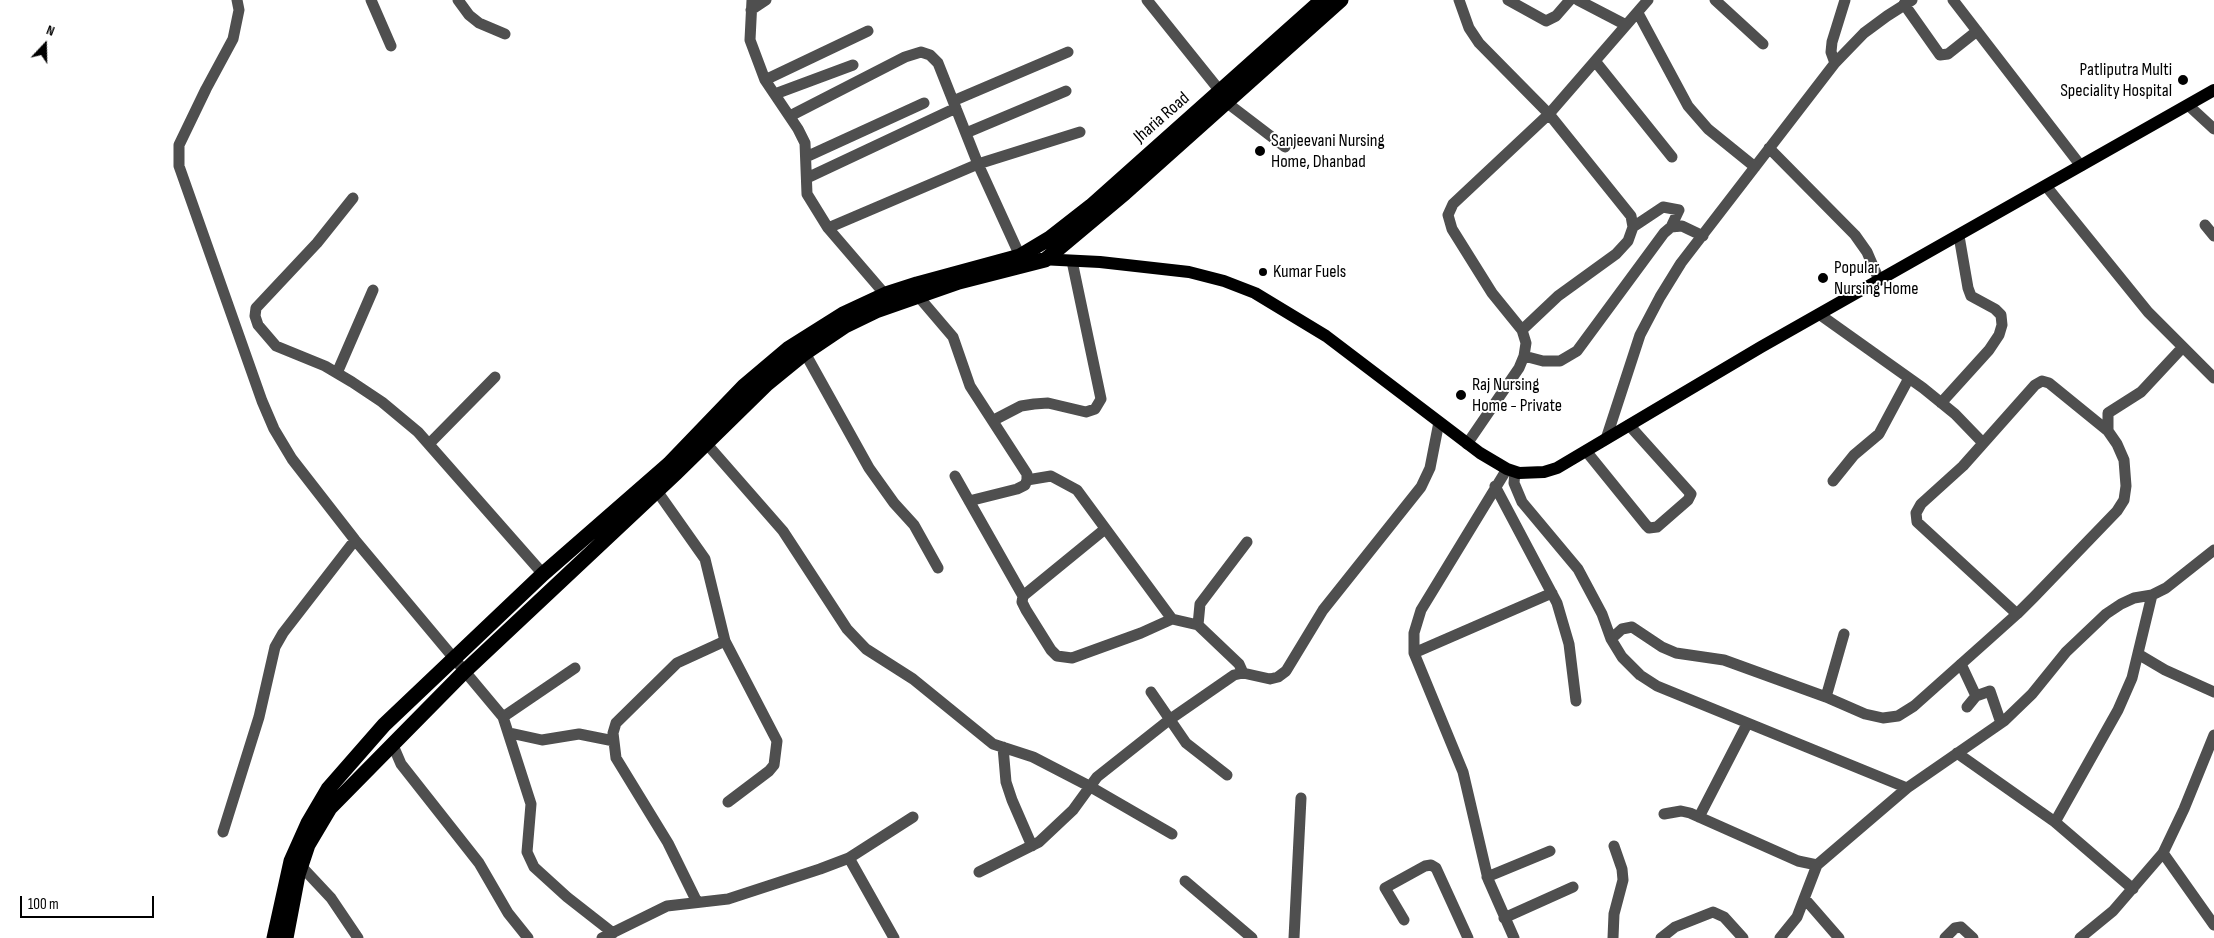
<!DOCTYPE html>
<html>
<head>
<meta charset="utf-8">
<style>
  body { margin:0 }
  #map { position:relative; width:2214px; height:938px; overflow:hidden; background:#fff; font-family:"Sofia Sans Condensed",sans-serif }
  canvas { display:block }
  .north { position:absolute; left:20px; top:20px; width:50px; height:50px; -webkit-text-stroke:4px #fff; paint-order:stroke; rotate:21deg; font-size:14px; font-weight:700; line-height:20px; text-align:center; color:#000 }
  .north::after { content:''; display:block; margin:auto; width:18px; height:22px; background:#000; clip-path:polygon(50% 0,100% 100%,50% 72%,0 100%) }
  .scale { position:absolute; left:20px; top:896px; width:134px; height:22px; box-sizing:border-box; border:2px solid #000; border-top:0; padding-left:6px; font-size:15px; line-height:18px; white-space:nowrap; color:#000; -webkit-text-stroke:4px #fff; paint-order:stroke }
</style>
</head>
<body>
<div id="map">
<canvas width="2214" height="938"></canvas>
<div class="north">N</div>
<div class="scale">100 m</div>
</div>
<script>
const context = document.querySelector('canvas').getContext('2d');
context.lineJoin = 'round';
const toPath = rows => new Path2D(rows.map(r => 'M' + r).join(''));
function trace(path, color, width, dash) { context.strokeStyle = color; context.lineWidth = width; context.lineCap = dash ? 'butt' : 'round'; context.setLineDash(dash || []); context.stroke(path); }
function label(font, color, halo, rows, align = 'center') {
  context.font = font + ' "Sofia Sans Condensed",sans-serif'; context.lineWidth = 4; context.setLineDash([]); context.textBaseline = 'middle'; context.strokeStyle = halo; context.fillStyle = color; for (const [text, x, y, turn = 0] of rows) {
    context.save(); context.translate(x, y); context.rotate((+turn || 0) * Math.PI / 180); context.textAlign = isNaN(turn) ? turn : align; if (halo) context.strokeText(text, 0, 0); context.fillText(text, 0, 0); context.restore();
  }
}
trace(toPath([
  [237,0,239,10,233,39,206,89,179,145,179,166,262,401,274,429,292,459,355,540,503,717,531,804,527,852,534,867,567,897,613,933],
  [371,0,391,46],
  [458,0,469,15,479,23,505,34],
  [752,0,750,40,765,80,798,129,805,143,807,194,828,228,889,299],
  [1147,0,1220,91],
  [1459,0,1469,28,1479,43,1549,114,1631,216,1633,227,1628,241,1616,254,1558,296,1522,330],
  [1508,0,1546,21,1556,16,1570,0],
  [1578,0,1626,25],
  [1715,0,1763,44],
  [1953,0,2081,166],
  [1904,4,1940,55,1948,54,1977,31],
  [751,10,766,0],
  [1638,13,1688,106,1708,129,1755,167],
  [1595,61,1672,157],
  [1835,63,1831,52,1832,42,1845,0],
  [765,80,868,31],
  [775,94,853,65],
  [953,101,1068,52],
  [1226,102,1285,147],
  [2188,105,2214,129],
  [790,116,905,57,921,52,930,55,938,63,978,164,1020,256],
  [966,133,1066,91],
  [1769,148,1855,235,1867,252,1879,280],
  [806,157,924,103],
  [807,178,956,108],
  [2046,186,2148,312,2214,378],
  [353,198,317,243,256,308,255,316,258,325,276,346,325,366,352,382,382,402,418,432,543,574],
  [2205,225,2214,236],
  [1633,227,1663,207,1679,210,1671,227],
  [828,228,978,164,1080,132],
  [918,296,953,337,970,386,1027,474,1027,480,1025,485,1017,489,969,501],
  [1819,314,1923,388,1955,414,1983,443],
  [805,353,869,468,894,503,914,525,938,568],
  [1524,356,1543,361,1560,361,1577,351,1664,233,1671,227,1682,226,1703,236],
  [337,373,373,290],
  [1941,403,1989,350,1999,335,2002,325,2001,315,1995,309,1971,296,1968,288,1959,236],
  [994,420,1021,406,1034,404,1048,403,1086,412,1095,409,1101,399,1072,261],
  [2108,431,2108,413,2141,392,2182,348],
  [1606,439,1640,335,1660,297,1681,263,1835,63,1864,33,1887,16,1912,0],
  [706,443,783,531,847,629,866,649,913,679,993,744,1033,757,1089,786,1172,834],
  [429,444,495,377],
  [1467,444,1519,368,1524,356,1526,343,1522,330,1492,293,1452,229,1448,215,1453,204,1549,114,1648,0],
  [1586,451,1646,525,1649,528,1657,527,1688,500,1691,494,1629,425],
  [1507,469,1421,610,1414,633,1414,653,1463,772,1488,879,1514,938],
  [1515,472,1514,483,1522,502,1578,569,1602,614,1611,639,1622,657,1640,675,1657,686,1907,788],
  [955,476,1023,596],
  [1027,480,1051,476,1077,490,1172,619,1198,625,1239,664,1243,673],
  [1833,481,1854,455,1879,434,1909,378],
  [1495,486,1557,603,1569,644,1576,701],
  [657,491,705,559,725,641,777,741,774,765,769,771,728,802],
  [1105,529,1023,596,1022,602,1026,610,1051,650,1057,656,1072,658,1141,633,1172,619],
  [1198,625,1200,604,1247,542],
  [1611,639,1622,629,1632,627,1662,647,1676,653,1724,660,1826,697,1865,714,1883,718,1898,716,1914,706,1988,640,2017,614,2034,597,2117,511,2124,500,2126,486,2124,460,2117,444,2108,431,2049,383,2042,381,2035,385,1963,466,1921,504,1916,513,1917,522,2017,614],
  [1414,653,1552,593],
  [2138,654,2165,670,2214,692],
  [1961,664,1976,696],
  [1151,692,1186,743,1227,775],
  [1826,697,1844,634],
  [1967,707,1976,696,1990,691,2001,723],
  [503,717,575,668],
  [510,733,542,740,579,734,614,741],
  [392,743,401,764,479,863,508,913,528,938],
  [1003,747,1006,782,1012,800,1032,846],
  [1957,753,2055,822,2133,889],
  [1664,814,1681,811,1690,813,1798,861,1817,865],
  [1699,817,1747,724],
  [2055,822,2118,710,2132,678,2152,595],
  [223,832,259,717,275,647,283,633,355,540],
  [2163,853,2214,925],
  [849,858,894,938],
  [301,866,331,898,358,938],
  [979,872,1039,842,1073,810,1097,777,1169,720,1234,675,1243,673,1270,679,1278,677,1286,671,1323,610,1421,487,1430,468,1439,422],
  [1487,877,1550,851],
  [1185,881,1252,938],
  [1805,899,1839,938],
  [697,902,668,843,616,758,613,733,616,723,677,663,725,641],
  [1504,918,1573,887],
  [1404,920,1385,888,1425,866,1431,865,1436,868,1468,938],
  [602,938,667,906,728,899,820,869,849,858,913,817],
  [1294,938,1301,798],
  [1613,938,1614,914,1623,880,1622,869,1614,846],
  [1661,938,1675,927,1713,912,1724,917,1743,938],
  [1780,938,1797,917,1817,865,1907,788,2004,721,2032,694,2066,652,2106,614,2121,604,2134,598,2152,595,2166,588,2214,550],
  [1945,938,1955,928,1961,927,1973,938],
  [2080,938,2113,911,2163,853,2184,809,2214,735]
]), '#4f4f4f', 11);
trace(toPath([
  [1040,259,1100,262,1189,272,1224,281,1255,293,1326,336,1480,453,1507,469,1519,473,1544,472,1557,468,1761,347,2214,90]
]), '#000', 12);
trace(toPath([
  [274,938,291,861,308,823,328,789,384,725,543,574,669,464,744,386,789,348,843,314,886,294,917,284,1020,256,1050,238,1091,206,1322,0],
  [286,938,298,875,308,845,330,808,465,671,676,473,767,384,805,353,845,326,876,311,959,282,1045,260,1125,193,1341,0]
]), '#000', 15);
for (const [x, y, r, color] of [
  [2183,80,6,"#000"],
  [1260,151,6,"#000"],
  [1263,272,5,"#000"],
  [1823,278,6,"#000"],
  [1461,395,6,"#000"]
]) { const dot = new Path2D(); dot.arc(x, y, r, 0, 2 * Math.PI); context.fillStyle = color; context.fill(dot); trace(dot, '#fff', 2); }
label('18px', '#000', '#fff', [
  ["Patliputra Multi",2172,70,"right"],
  ["Speciality Hospital",2172,91,"right"],
  ["Sanjeevani Nursing",1271,141],
  ["Home, Dhanbad",1271,162],
  ["Popular",1834,268],
  ["Nursing Home",1834,289],
  ["Kumar Fuels",1273,272],
  ["Raj Nursing",1472,385],
  ["Home - Private",1472,406]
], 'left');
label('18px', '#000', '#fff', [
  ["Jharia Road",1162,118,-41]
]);
</script>
</body>
</html>
